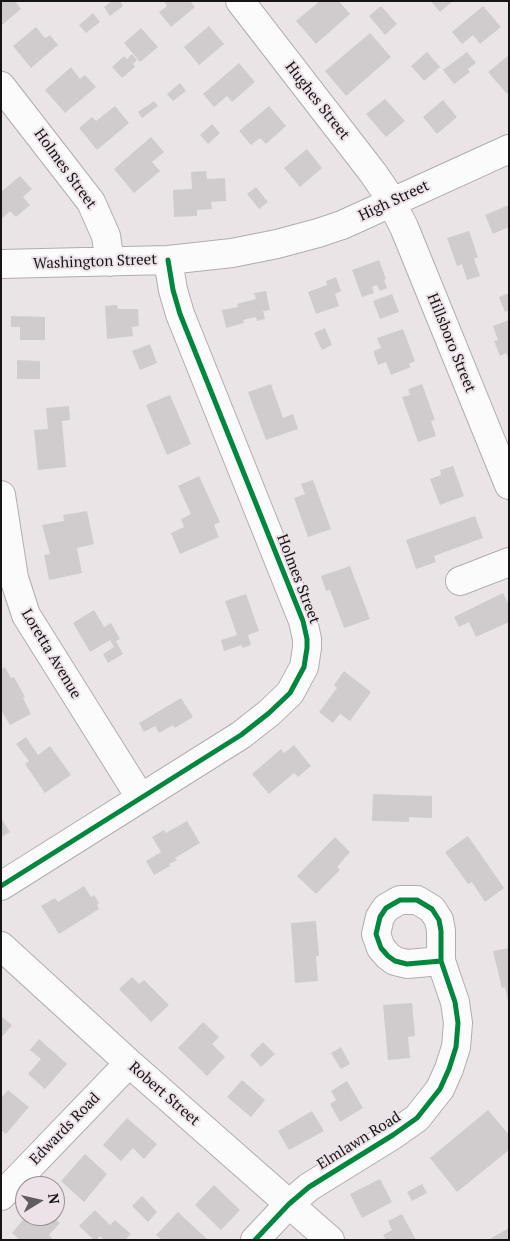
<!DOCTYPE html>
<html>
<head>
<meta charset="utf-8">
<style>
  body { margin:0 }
  #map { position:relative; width:510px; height:1241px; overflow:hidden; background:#eae4e7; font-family:"PT Serif",serif }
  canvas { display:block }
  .frame { position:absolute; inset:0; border:2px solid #171416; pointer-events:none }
  .north { position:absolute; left:15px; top:1176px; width:50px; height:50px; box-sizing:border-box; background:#ece2e7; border:1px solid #979093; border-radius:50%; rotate:81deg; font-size:14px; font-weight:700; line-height:20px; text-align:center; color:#171416 }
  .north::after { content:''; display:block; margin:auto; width:18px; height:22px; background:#615d5f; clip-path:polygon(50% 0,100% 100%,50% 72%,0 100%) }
</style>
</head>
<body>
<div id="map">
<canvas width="510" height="1241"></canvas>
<div class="frame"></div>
<div class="north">N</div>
</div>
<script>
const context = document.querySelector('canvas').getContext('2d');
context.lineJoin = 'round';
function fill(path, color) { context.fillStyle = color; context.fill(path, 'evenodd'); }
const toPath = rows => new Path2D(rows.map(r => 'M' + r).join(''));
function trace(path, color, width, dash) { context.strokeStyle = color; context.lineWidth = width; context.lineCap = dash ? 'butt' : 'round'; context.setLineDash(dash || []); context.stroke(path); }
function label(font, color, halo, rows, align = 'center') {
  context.font = font + ' "PT Serif",serif'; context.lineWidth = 4; context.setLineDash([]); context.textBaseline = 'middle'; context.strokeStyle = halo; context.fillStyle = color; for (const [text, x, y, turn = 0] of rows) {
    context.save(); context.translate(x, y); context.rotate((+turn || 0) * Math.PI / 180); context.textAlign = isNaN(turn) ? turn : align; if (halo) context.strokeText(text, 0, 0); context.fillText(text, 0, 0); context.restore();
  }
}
fill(toPath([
  [1,1,15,1,21,9,2,25],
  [112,1,120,1,123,6,110,16,104,7],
  [164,1,190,1,195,7,171,27,159,12,167,6],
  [320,1,339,1,350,14,316,44,296,21],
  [431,1,453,1,440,12],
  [381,6,397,24,385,35,369,16],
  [483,6,501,27,480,44,473,35,462,44,452,32],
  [93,13,100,22,86,33,79,25],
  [209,26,224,44,199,65,184,47],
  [36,27,45,38,50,35,58,45,31,68,13,46],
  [141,28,158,47,140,62,124,43],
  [370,33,391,57,346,96,325,71],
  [427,52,440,67,424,81,411,66],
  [467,52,476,63,468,69,470,72,454,84,443,70],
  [132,54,137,60,133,64,135,67,122,78,112,67,124,56,127,59],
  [509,55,509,92,507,94,488,72],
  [239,63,255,82,232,102,227,96,214,107,203,94],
  [71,67,80,79,85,75,96,87,65,113,45,90],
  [180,83,186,91,173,101,167,94],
  [385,99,405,121,386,137,366,114],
  [443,100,457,117,437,134,423,117],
  [154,101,158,106,142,118,138,112],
  [115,106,129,123,97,150,79,128,92,117,96,121],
  [269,106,286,126,266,144,260,138,251,145,239,131],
  [212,124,220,133,208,144,200,135],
  [151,137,164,152,152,162,160,171,134,193,114,169],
  [307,149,322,168,300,187,284,168],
  [206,171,207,179,225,178,226,201,211,202,212,209,197,210,197,216,174,217,173,190,192,189,191,172],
  [20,176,32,189,23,197,30,205,16,217,10,211,1,219,1,192],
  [256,187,268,202,259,209,247,194],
  [509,205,509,227,493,234,485,215],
  [469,231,478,257,474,259,480,276,467,280,462,264,457,266,447,238],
  [379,260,386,279,384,280,387,288,380,291,377,285,372,287,374,293,362,297,352,270],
  [336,277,341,291,335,294,339,306,316,314,308,292,327,285,326,281],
  [266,291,270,310,263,311,265,319,257,321,256,317,243,320,244,323,226,328,222,310,238,307,237,304,256,299,254,293],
  [509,293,509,310,505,312,499,297],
  [392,294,399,312,380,319,373,301],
  [117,305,118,309,138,309,139,326,132,327,133,336,107,339,105,306],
  [11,316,45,317,45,340,20,340,20,327,11,327],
  [509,320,509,360,506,353,500,356,494,341,498,340,493,326],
  [325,328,332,345,322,350,314,333],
  [403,329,415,361,409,364,411,367,391,375,386,362,378,365,374,354,374,351,381,348,377,338],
  [150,344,157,363,140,370,132,351],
  [17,360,40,361,40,379,17,379],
  [271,384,283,418,293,414,298,429,266,440,248,392],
  [422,384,435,420,431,421,436,436,418,442,402,397,410,395,408,389],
  [170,395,191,444,167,455,146,405],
  [69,406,70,420,62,421,66,467,38,470,34,430,48,429,46,408],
  [453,466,464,496,440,505,430,479,441,475,440,470],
  [199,476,220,522,214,525,219,537,180,554,171,533,184,527,181,519,191,514,178,486],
  [313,480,331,529,308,537,294,498,305,494,301,484],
  [87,511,94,544,77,548,82,573,49,580,44,555,50,554,42,525,64,521,63,515],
  [475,516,483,538,434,556,436,562,416,569,406,540],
  [350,566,370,619,344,628,330,590,326,591,321,576],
  [503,593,509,605,509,622,476,637,469,622,459,627,454,617],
  [246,594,259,631,248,635,251,645,242,648,242,645,224,651,221,640,237,635,225,601],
  [94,610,104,627,111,623,120,639,116,641,123,654,108,663,103,654,114,647,110,640,90,652,73,623],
  [5,667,11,678,14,677,25,697,23,698,31,714,10,725,1,710,1,669],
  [344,671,371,692,350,721,340,714,333,723,319,712,337,688,334,685],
  [181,698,193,717,175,728,173,725,159,733,155,726,144,732,139,723],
  [26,737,38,755,50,746,71,775,45,793,25,764,29,761,16,744],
  [294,745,311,766,298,777,294,773,269,794,252,774,281,749,284,753],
  [373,794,432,796,432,818,409,817,409,822,372,821],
  [1,818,10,832,1,837],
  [187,821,200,843,175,858,177,860,169,864,170,866,154,875,146,861,161,852,152,837,164,830,166,833],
  [468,836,504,888,485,902,472,882,468,884,445,852],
  [335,837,350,852,337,867,340,870,316,894,297,876],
  [84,886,91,897,94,895,99,903,97,905,99,909,59,934,41,906,55,898,58,902],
  [316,921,319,956,316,956,318,981,295,983,291,923],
  [509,948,509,1000,508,1001,505,987,502,988,493,951],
  [132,977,139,984,144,980,169,1005,151,1022,119,989],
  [412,1003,415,1036,408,1037,410,1058,388,1060,383,1005],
  [1,1016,12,1025,1,1038],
  [203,1022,219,1037,212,1044,225,1057,207,1076,178,1048],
  [39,1039,67,1064,45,1089,28,1074,41,1059,30,1050],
  [263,1042,275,1054,261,1067,250,1055],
  [341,1047,350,1064,341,1069,331,1053],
  [242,1080,265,1100,251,1117,227,1097],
  [347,1081,363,1108,340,1122,330,1104,336,1100,331,1091],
  [8,1090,29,1107,6,1134,1,1130,1,1098],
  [488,1110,509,1135,509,1150,457,1192,430,1158],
  [312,1111,324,1131,289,1150,278,1131],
  [127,1118,157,1144,144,1159,133,1148,121,1161,103,1145],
  [85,1154,107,1174,84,1202,61,1181],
  [380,1179,392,1202,362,1218,350,1194],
  [422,1184,427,1193,412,1201,407,1192],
  [214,1185,240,1210,221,1230,195,1205],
  [142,1196,157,1212,148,1222,132,1206],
  [95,1210,110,1225,115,1220,131,1234,125,1240,104,1240,100,1236,97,1240,94,1240,79,1226],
  [178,1212,208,1240,162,1240,156,1235],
  [402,1214,416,1240,386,1240,383,1235,392,1230,388,1221],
  [26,1216,51,1216,60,1223,49,1235,54,1240,20,1240,12,1233],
  [509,1228,509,1240,492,1240,491,1238]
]), '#d0ccce');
const minor = toPath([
  [240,1,373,173,386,192,404,227,509,485],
  [1,86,91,202,106,236,110,262],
  [1,264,168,260,232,253,277,244,318,233,342,225,509,149],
  [1,495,14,578,26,615,140,797],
  [460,581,509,562],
  [1,886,241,735,269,713,290,693,304,667,307,648,307,639,303,621,180,314,173,290,168,260],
  [1,946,129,1063,330,1240],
  [1,1196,129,1063],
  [255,1240,289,1204,309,1187,393,1135,417,1118,440,1089,449,1069,456,1047,458,1023,455,1002,441,961,441,931,439,920,432,909,417,900,400,900,386,908,380,917,376,934,381,948,388,956,395,961,407,964,441,961]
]);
trace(minor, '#b1acaf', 30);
trace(minor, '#fcfbfb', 28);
trace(toPath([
  [1,886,241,735,269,713,290,693,304,667,307,648,307,639,303,621,180,314,173,290,168,260],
  [255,1240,289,1204,309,1187,393,1135,417,1118,440,1089,449,1069,456,1047,458,1023,455,1002,441,961,441,931,439,920,432,909,417,900,400,900,386,908,380,917,376,934,381,948,388,956,395,961,407,964,441,961]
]), '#00873e', 5);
label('15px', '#171416', '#ece2e7', [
  ["Hughes Street",317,101,52],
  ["Holmes Street",65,169,54],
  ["High Street",394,201,-25],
  ["Washington Street",95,262,-2],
  ["Hillsboro Street",451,343,68],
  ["Holmes Street",298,579,69],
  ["Loretta Avenue",51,654,59],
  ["Robert Street",164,1094,41],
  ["Edwards Road",65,1129,-46],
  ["Elmlawn Road",359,1141,-32]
]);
</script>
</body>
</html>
